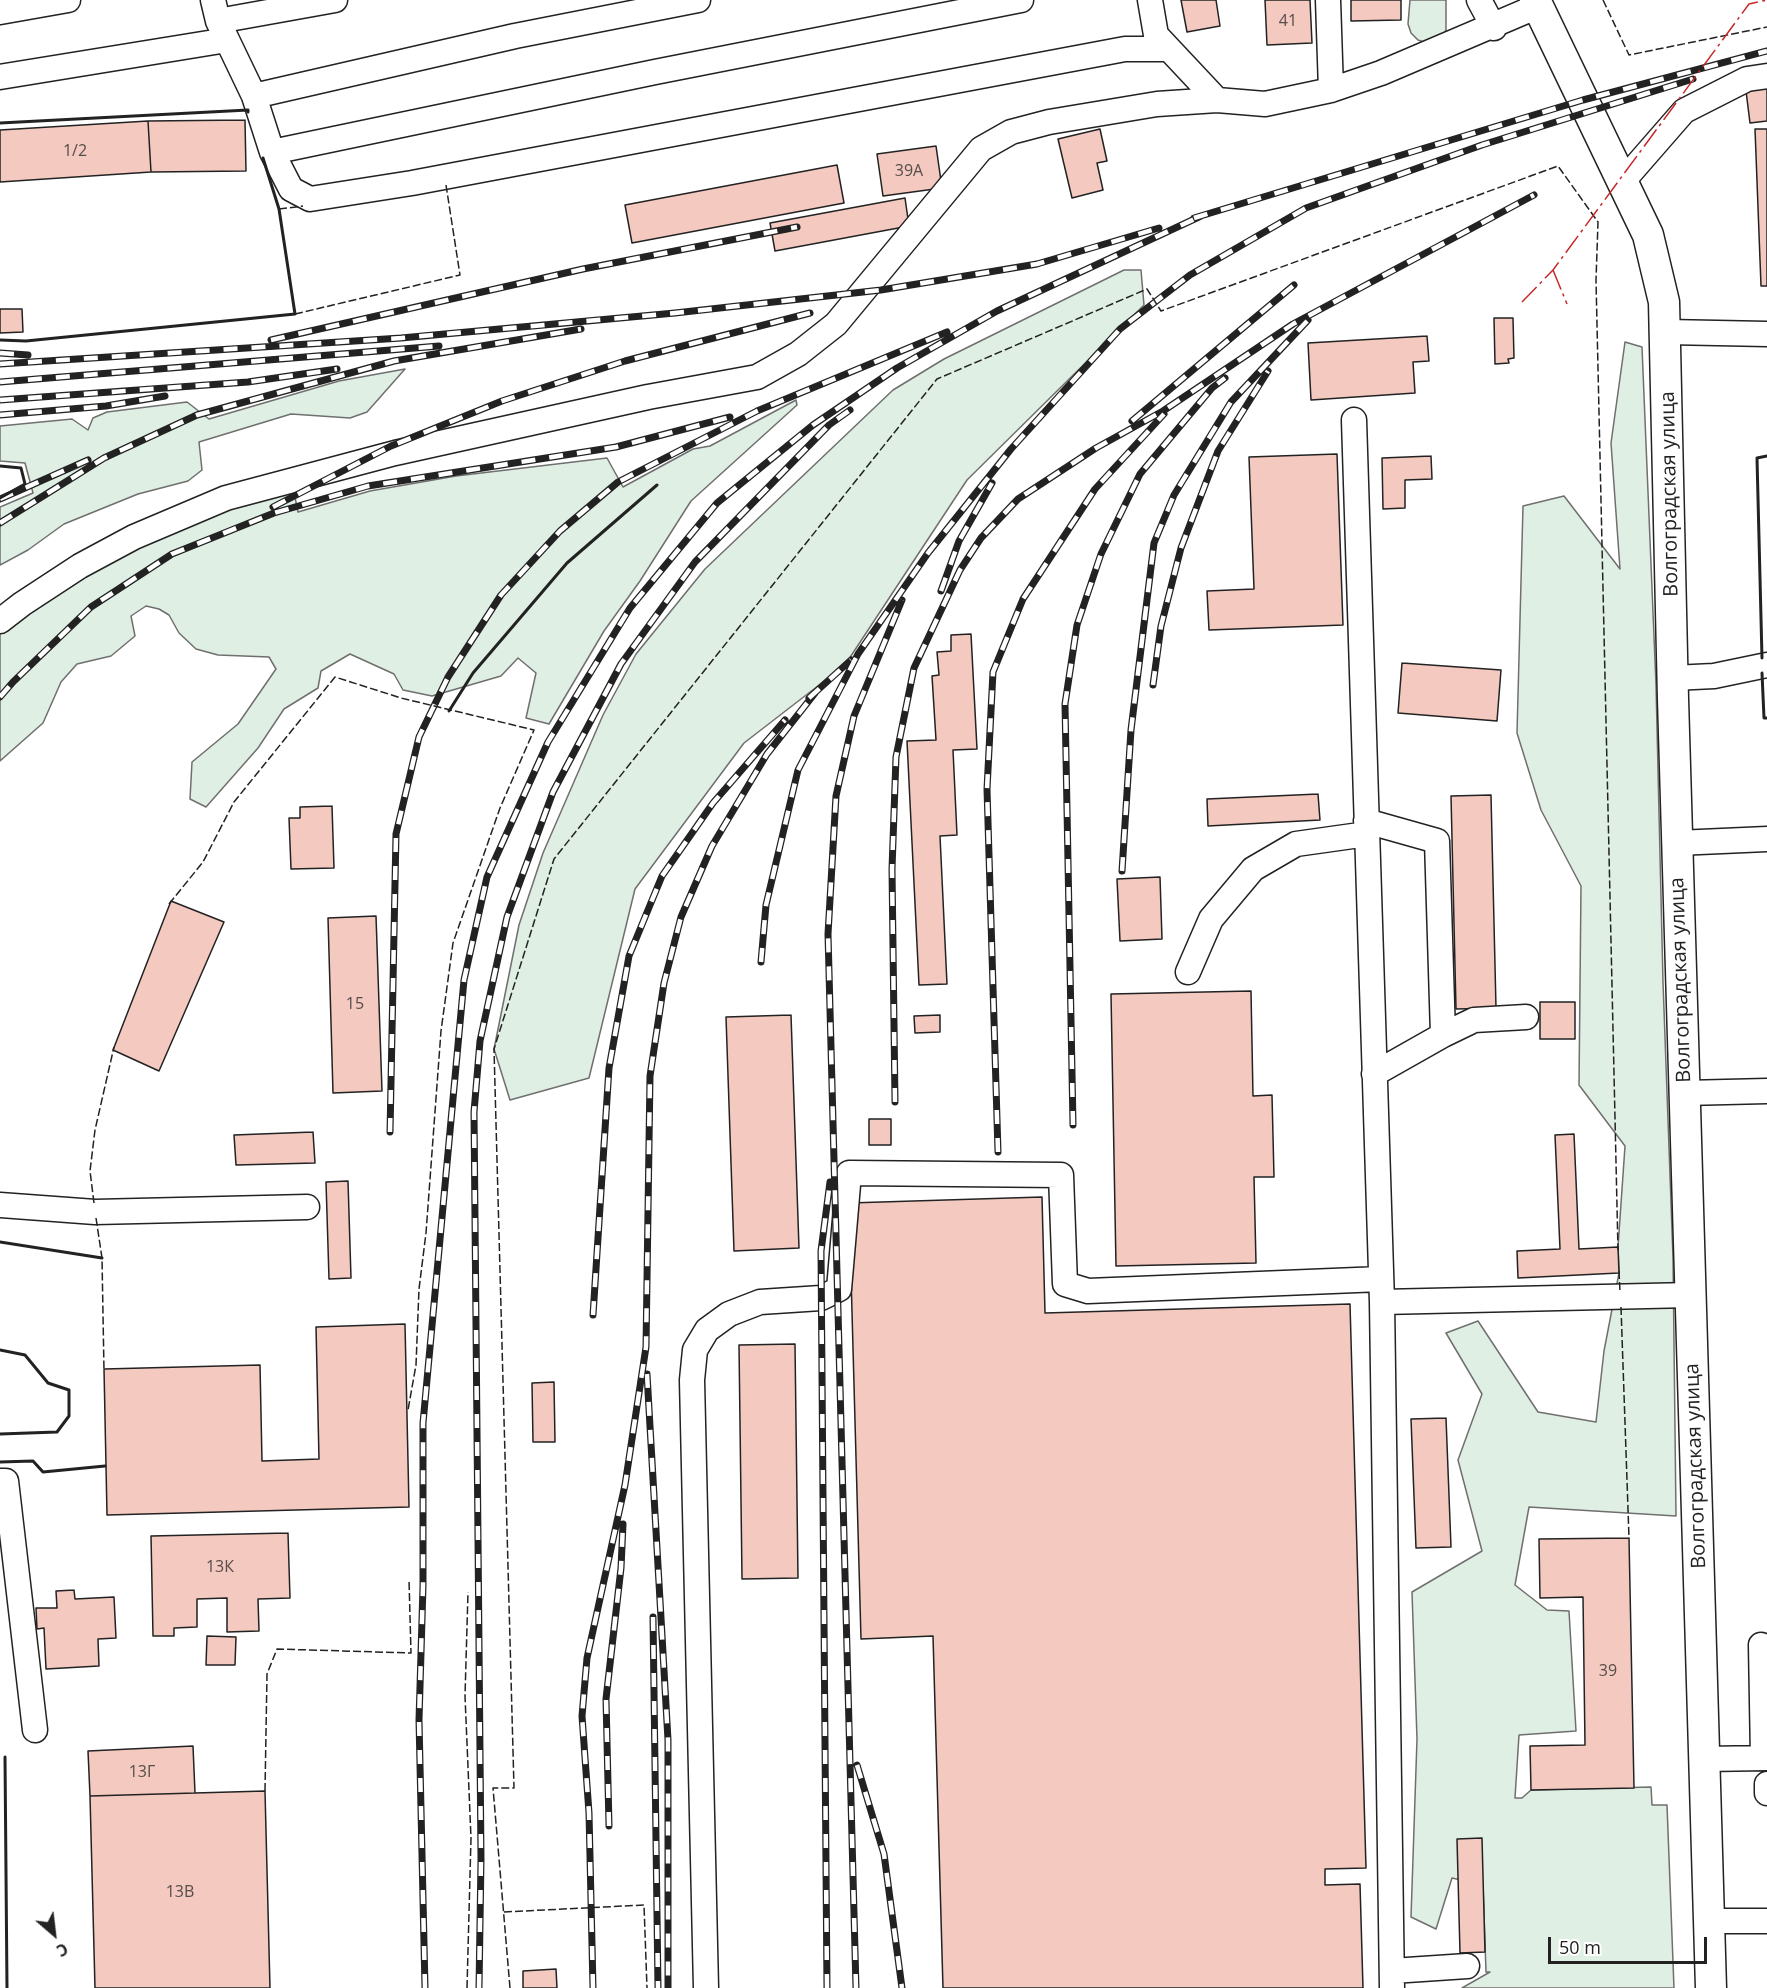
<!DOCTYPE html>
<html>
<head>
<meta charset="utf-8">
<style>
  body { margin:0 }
  #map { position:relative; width:1767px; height:1988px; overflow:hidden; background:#fff; font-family:"Open Sans",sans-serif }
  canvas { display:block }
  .north { position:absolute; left:24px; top:1904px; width:60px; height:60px; -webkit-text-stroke:4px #fff; paint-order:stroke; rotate:152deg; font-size:16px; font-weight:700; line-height:24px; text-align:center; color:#222 }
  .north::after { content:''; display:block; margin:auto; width:21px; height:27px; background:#222; clip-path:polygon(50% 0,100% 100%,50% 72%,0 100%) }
  .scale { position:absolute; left:1548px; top:1937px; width:159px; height:27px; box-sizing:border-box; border:3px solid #222; border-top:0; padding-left:8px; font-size:18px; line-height:21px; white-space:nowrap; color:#222; -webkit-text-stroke:4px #fff; paint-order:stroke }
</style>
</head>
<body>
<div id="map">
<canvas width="1767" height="1988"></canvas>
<div class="north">С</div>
<div class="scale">50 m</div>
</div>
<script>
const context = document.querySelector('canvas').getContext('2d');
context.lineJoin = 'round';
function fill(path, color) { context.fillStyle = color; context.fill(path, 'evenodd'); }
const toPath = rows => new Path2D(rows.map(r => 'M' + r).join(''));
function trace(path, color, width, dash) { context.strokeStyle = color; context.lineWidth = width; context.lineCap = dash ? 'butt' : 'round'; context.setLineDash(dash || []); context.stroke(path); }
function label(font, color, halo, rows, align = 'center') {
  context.font = font + ' "Open Sans",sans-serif'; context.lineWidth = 4.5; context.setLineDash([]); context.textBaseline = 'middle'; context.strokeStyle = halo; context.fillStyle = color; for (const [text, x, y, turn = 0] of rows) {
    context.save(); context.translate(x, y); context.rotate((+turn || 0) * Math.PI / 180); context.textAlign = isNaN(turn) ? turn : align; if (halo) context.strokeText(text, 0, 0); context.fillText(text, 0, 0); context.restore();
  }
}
const green = toPath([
  [1410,0,1446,0,1446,30,1442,37,1427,43,1418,40,1411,33,1408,24,1410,0],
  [1124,270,1141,270,1144,305,967,480,845,665,744,743,635,889,589,1078,510,1100,494,1049,519,925,543,853,603,715,636,654,705,569,893,390,944,359,1124,270],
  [1625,342,1642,347,1656,685,1663,982,1673,1258,1676,1516,1529,1507,1515,1585,1547,1610,1569,1611,1576,1731,1519,1735,1515,1798,1522,1798,1531,1790,1651,1787,1652,1805,1667,1805,1674,1988,1462,1988,1490,1972,1486,1972,1483,1885,1452,1878,1436,1929,1411,1917,1417,1739,1412,1592,1482,1551,1458,1460,1482,1394,1446,1333,1478,1321,1538,1412,1596,1422,1604,1351,1619,1273,1618,1247,1625,1146,1579,1085,1581,886,1541,810,1517,733,1523,506,1564,496,1620,569,1611,443,1625,342],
  [405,369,367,412,350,418,291,414,199,442,202,470,188,481,138,494,64,524,28,550,0,565,0,507,33,493,25,463,0,461,0,426,72,419,88,430,93,418,107,412,187,402,209,419,339,381,405,369],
  [796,400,797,405,691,501,640,581,604,631,549,724,526,718,536,673,518,658,501,676,432,696,403,690,394,674,350,654,321,671,318,688,284,709,258,748,206,807,190,799,192,762,238,724,276,669,269,657,218,655,196,649,179,633,169,615,159,609,146,606,131,616,135,636,111,656,77,664,61,682,43,723,0,761,0,632,142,540,293,487,298,512,370,491,456,476,607,458,623,487,693,449,710,446,796,400]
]);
fill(green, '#e0efe3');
trace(green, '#6f6f6f', 1.5);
const building = toPath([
  [1181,0,1216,0,1220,26,1187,32,1181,0],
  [1265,0,1310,0,1312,43,1267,45,1265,0],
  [1351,0,1401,0,1401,20,1351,21,1351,0],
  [1767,88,1767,121,1750,123,1746,91,1767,88],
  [245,120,246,171,151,172,148,121,245,120],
  [148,121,151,172,0,182,0,130,148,121],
  [1100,129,1107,161,1097,163,1103,190,1072,198,1058,139,1100,129],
  [1755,129,1767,129,1767,286,1761,286,1755,129],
  [936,146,942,188,883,196,877,154,936,146],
  [837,165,844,203,632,243,625,205,837,165],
  [905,198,909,226,775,251,770,223,905,198],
  [0,309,22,309,23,332,0,333,0,309],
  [1494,318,1513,318,1514,358,1508,359,1509,363,1495,364,1494,318],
  [1427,336,1429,361,1413,362,1415,393,1311,400,1308,343,1427,336],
  [1337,454,1343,625,1209,630,1207,591,1254,589,1249,457,1337,454],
  [1431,456,1432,479,1405,480,1405,508,1383,509,1382,458,1431,456],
  [971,634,977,749,953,750,957,835,940,836,947,984,919,985,907,741,936,740,932,676,939,675,937,652,951,651,951,635,971,634],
  [1402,663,1501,670,1497,721,1398,713,1402,663],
  [1318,794,1320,820,1208,826,1207,799,1318,794],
  [1491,795,1496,1008,1456,1009,1451,796,1491,795],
  [332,806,334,868,291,869,289,818,300,818,300,807,332,806],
  [1160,877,1162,939,1120,941,1117,879,1160,877],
  [171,901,224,922,159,1071,113,1050,171,901],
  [376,916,382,1091,333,1093,328,918,376,916],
  [1251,991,1253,1096,1272,1095,1274,1177,1254,1177,1256,1263,1116,1266,1111,994,1251,991],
  [1540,1002,1575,1002,1575,1039,1540,1039,1540,1002],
  [791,1015,799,1248,734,1251,726,1017,791,1015],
  [940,1015,940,1032,915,1033,914,1016,940,1015],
  [869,1119,891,1119,891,1145,869,1145,869,1119],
  [313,1132,315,1163,236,1165,234,1135,313,1132],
  [1574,1134,1579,1249,1618,1247,1619,1273,1518,1278,1517,1251,1560,1249,1555,1135,1574,1134],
  [348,1181,351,1278,329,1279,326,1182,348,1181],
  [1042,1197,1045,1313,1350,1304,1366,1868,1325,1869,1325,1885,1360,1884,1363,1988,943,1988,933,1636,861,1639,849,1203,1042,1197],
  [405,1324,409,1507,107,1515,104,1369,260,1365,262,1461,319,1459,316,1327,405,1324],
  [795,1344,798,1578,742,1579,739,1345,795,1344],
  [554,1382,555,1442,533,1442,532,1383,554,1382],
  [1446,1418,1451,1547,1416,1548,1411,1419,1446,1418],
  [288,1533,290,1598,258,1599,259,1631,227,1632,227,1598,197,1599,197,1627,174,1628,174,1636,153,1636,151,1536,288,1533],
  [1629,1538,1634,1788,1531,1790,1530,1746,1585,1745,1583,1597,1540,1598,1539,1539,1629,1538],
  [74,1590,75,1599,114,1597,116,1638,98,1639,99,1666,46,1669,44,1628,37,1629,36,1608,57,1608,56,1591,74,1590],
  [207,1636,236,1637,235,1665,206,1665,207,1636],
  [193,1746,195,1793,90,1796,88,1751,193,1746],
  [265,1791,270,1988,95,1988,90,1796,265,1791],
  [1482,1838,1485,1952,1460,1953,1457,1839,1482,1838],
  [556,1969,557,1988,523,1988,523,1971,556,1969]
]);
fill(building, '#f3c9c0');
trace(building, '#222', 1.5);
const minor = toPath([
  [213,0,218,21,254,96,272,152,291,189,310,199,412,183,1125,49,1169,49],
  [1150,0,1156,35,1217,100],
  [1328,0,1331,90],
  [1479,0,1494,28],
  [0,12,68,0],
  [218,21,335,0],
  [0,77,227,40],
  [254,96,515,36,698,0],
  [272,152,655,72,1021,0],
  [1623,181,1684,111,1747,79,1767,76],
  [1667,332,1767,334],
  [1354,420,1382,1302,1392,1988],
  [0,621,22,604,80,566,134,537,226,498,395,453,648,397,757,377,798,354,836,324,981,149,1011,132,1049,122,1157,104,1217,100,1265,104,1331,90,1381,73,1538,6],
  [1673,678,1714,676,1767,665],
  [1366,821,1437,841,1443,1035,1374,1074],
  [1677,843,1767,839],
  [1188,972,1211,919,1253,869,1296,844,1367,834],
  [1443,1035,1474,1020,1526,1017],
  [1685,1093,1767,1091],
  [0,1205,95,1212,307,1207],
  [1382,1302,1691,1295],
  [0,1481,6,1481,35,1730],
  [1761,1645,1763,1758],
  [1705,1759,1767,1758],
  [1767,1784,1767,1793],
  [1710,1921,1767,1921],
  [1392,1971,1467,1966],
  [706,1988,692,1380,695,1350,707,1330,729,1314,760,1302,821,1298,839,1289,849,1173,1061,1175,1065,1284,1088,1291,1381,1279]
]);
const major = toPath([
  [1535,0,1648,235,1664,302,1673,699,1711,1988]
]);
trace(minor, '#222', 27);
trace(major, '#222', 33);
trace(minor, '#fff', 24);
trace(major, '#fff', 30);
const rail = toPath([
  [1194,218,1583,100,1767,51],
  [271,340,583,269,797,227],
  [0,353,28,355],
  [0,364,401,338,675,313,881,290,1037,264,1159,228],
  [0,382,439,346],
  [0,400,248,382,337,369],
  [0,415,106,406,165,396],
  [1132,421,1294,285],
  [0,499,88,460],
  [273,507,391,446,502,401,625,361,810,313],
  [0,523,104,458,197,415,394,361,581,329],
  [941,591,959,541,992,483],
  [1153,685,1161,626,1181,548,1218,451,1268,371],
  [0,697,13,682,91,607,172,554,274,513,368,486,616,447,730,417],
  [809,698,851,660],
  [1122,871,1131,730,1154,543,1174,495,1231,402,1308,320],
  [761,962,766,905,798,770,858,654,928,553,1011,449,1120,329,1190,275,1306,208,1482,145,1693,79],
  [895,1102,892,869,896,757,914,668,960,570,981,538,1018,499,1096,448,1163,411,1293,324,1534,195],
  [1073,1125,1065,704,1077,625,1101,554,1140,474,1212,388,1225,378],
  [390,1132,396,834,419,737,448,677,501,595,560,531,618,482,757,411,947,332],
  [998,1152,987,789,993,672,1023,599,1095,489,1164,414],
  [593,1315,609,1068,629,956,662,876,713,803,785,720],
  [647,1374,668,1740,668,1988],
  [653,1617,658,1988],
  [857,1765,884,1854,902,1988],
  [609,1826,606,1699,621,1568,623,1524],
  [425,1988,419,1720,423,1586,423,1423,464,980,487,877,548,742,630,608,717,503,813,425,897,368,997,311,1201,216],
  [479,1988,481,1859,474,1112,480,1041,507,917,553,792,621,664,695,562,829,425,850,410],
  [593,1988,589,1813,582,1716,587,1658,625,1485,646,1347,650,1076,664,983,681,917,712,846,767,754,815,693],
  [827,1988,821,1251,830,1182],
  [856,1988,828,934,836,796,854,716,902,600]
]);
trace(rail, '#222', 7);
trace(rail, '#fff', 4.5, [14]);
trace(toPath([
  [1603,0,1629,55,1767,27],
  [279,209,303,206],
  [295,314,460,275,446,185],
  [169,904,203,862,234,802,335,677,401,698,534,730,500,808,453,943,441,1031,426,1233,419,1289,416,1365,408,1410],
  [94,1203,90,1171,95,1130,114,1047],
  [96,1218,102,1258,104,1371],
  [1619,1271,1620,1292],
  [1621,1307,1629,1538],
  [265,1791,267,1674,277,1649,411,1653,409,1580],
  [504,1912,644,1905,647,1988],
  [467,1988,471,1838,465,1696,468,1592],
  [510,1988,493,1788,514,1788,494,1049,554,859,937,379,1147,289,1161,311,1558,166,1598,222,1596,280,1618,1250]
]), '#222', 1.5, [8, 3]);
trace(toPath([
  [0,123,248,110,248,112],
  [0,340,26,341,295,314,279,209,263,158],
  [0,466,21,468,25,484,0,498],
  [1762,658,1757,458,1767,456],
  [1762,673,1764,718,1767,718],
  [449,711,473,673,567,563,657,485],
  [0,1242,102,1258],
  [0,1350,25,1355,48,1383,69,1390,69,1416,57,1432,0,1434],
  [0,1462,33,1461,43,1472,105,1466],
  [5,1757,7,1988]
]), '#222', 3);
trace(toPath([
  [1553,270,1567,304],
  [1522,302,1553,270,1749,4,1767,0]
]), '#c62828', 1.5, [21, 4.5, 3, 4.5]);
label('16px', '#564c4a', null, [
  ["41",1288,21],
  ["1/2",75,151],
  ["39А",909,171],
  ["15",355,1004],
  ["13К",220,1567],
  ["39",1608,1671],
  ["13Г",142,1772],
  ["13В",180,1892]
]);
label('20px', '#222', '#fff', [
  ["Волгоградская улица",1670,494,-91],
  ["Волгоградская улица",1681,980,-92],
  ["Волгоградская улица",1696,1466,-92]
]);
</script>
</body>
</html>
